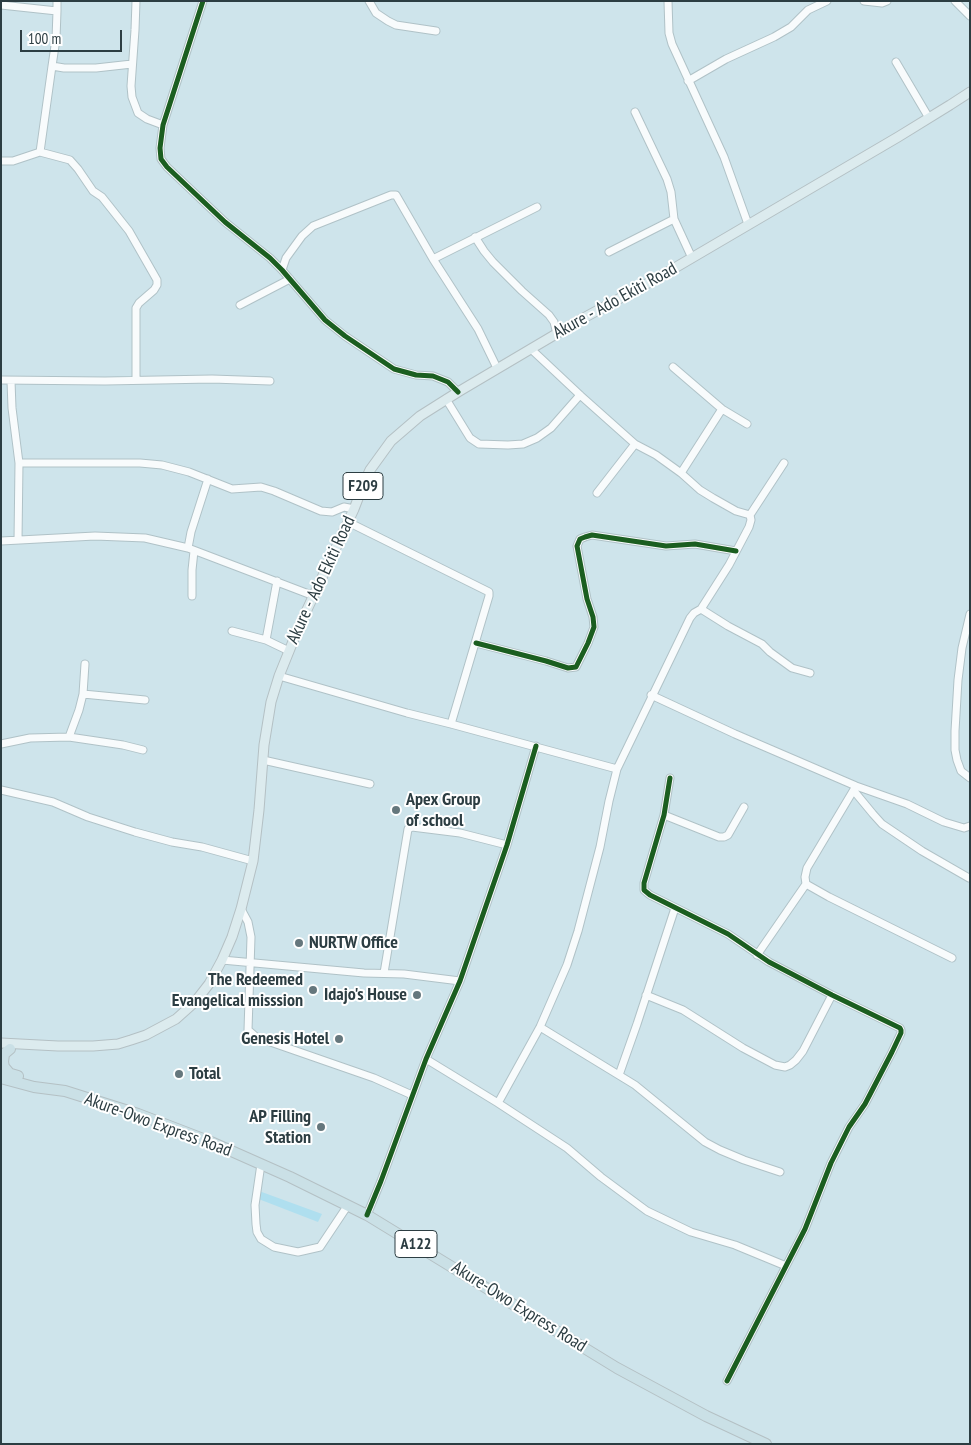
<!DOCTYPE html>
<html>
<head>
<meta charset="utf-8">
<style>
  body { margin:0 }
  #map { position:relative; width:971px; height:1445px; overflow:hidden; background:#cee4eb; font-family:"PT Sans Narrow",sans-serif }
  canvas { display:block }
  .frame { position:absolute; inset:0; border:2px solid #2c3d42; pointer-events:none }
  .scale { position:absolute; left:20px; top:30px; width:102px; height:22px; box-sizing:border-box; border:2px solid #2c3d42; border-top:0; padding-left:6px; font-size:15px; line-height:18px; white-space:nowrap; color:#2c3d42; -webkit-text-stroke:4px #fff; paint-order:stroke }
</style>
</head>
<body>
<div id="map">
<canvas width="971" height="1445"></canvas>
<div class="frame"></div>
<div class="scale">100 m</div>
</div>
<script>
const context = document.querySelector('canvas').getContext('2d');
context.lineJoin = 'round';
function fill(path, color) { context.fillStyle = color; context.fill(path, 'evenodd'); }
const toPath = rows => new Path2D(rows.map(r => 'M' + r).join(''));
function trace(path, color, width, dash) { context.strokeStyle = color; context.lineWidth = width; context.lineCap = dash ? 'butt' : 'round'; context.setLineDash(dash || []); context.stroke(path); }
function label(font, color, halo, rows, align = 'center') {
  context.font = font + ' "PT Sans Narrow",sans-serif'; context.lineWidth = 4; context.setLineDash([]); context.textBaseline = 'middle'; context.strokeStyle = halo; context.fillStyle = color; for (const [text, x, y, turn = 0] of rows) {
    context.save(); context.translate(x, y); context.rotate((+turn || 0) * Math.PI / 180); context.textAlign = isNaN(turn) ? turn : align; if (halo) context.strokeText(text, 0, 0); context.fillText(text, 0, 0); context.restore();
  }
}
fill(toPath([
  [259,1191,322,1214,318,1222,256,1198]
]), '#afdfef');
const minor = toPath([
  [136,1,135,30,131,86,132,97,138,113,147,119,163,125],
  [203,1,163,125,160,148,161,159,167,167,225,222,270,258,282,270,325,320,345,336,394,369,416,375,433,376,448,382,458,392],
  [369,1,376,13,388,21,396,25,436,31],
  [668,1,669,33,672,44,724,157,748,224],
  [864,1,882,3,887,1],
  [955,1,970,16],
  [1,5,57,11,56,39,52,66,64,68,96,68,132,64],
  [57,11,57,1],
  [896,62,929,118],
  [688,81,726,59,774,37,791,27,808,10,827,1],
  [635,112,667,179,671,192,674,219,692,258],
  [40,152,70,160,78,169,93,191,102,197,129,231,157,280,157,285,154,290,139,303,136,308,136,380],
  [1,161,13,161,40,152,52,66],
  [475,237,484,251,493,262,522,291,549,315,554,322,557,334],
  [609,252,674,219],
  [433,259,537,207],
  [282,270,286,258,302,236,313,226,391,195,396,195,433,259,478,329,497,368],
  [240,305,290,279],
  [531,349,580,395,635,444,656,455,681,473,700,490,713,498,736,511,750,515],
  [673,367,722,409,747,424],
  [1,380,105,381,212,379,270,381],
  [11,381,12,408,19,463,18,540],
  [446,399,470,438,479,444,508,445,523,444,537,438,551,428,580,395],
  [19,463,140,463,162,465,189,472,232,489,261,487,274,491,321,511,332,512,344,507,354,509],
  [681,473,722,409],
  [597,493,635,444],
  [348,522,489,592,489,596,451,724],
  [1,541,95,536,145,538,188,548,314,596],
  [188,548,191,532,208,479],
  [192,596,192,570,194,551],
  [701,609,728,626,762,644,770,652,792,668,810,673],
  [970,614,962,648,958,680,955,731,955,750,957,760,961,771,970,778],
  [232,631,266,640,289,651],
  [266,640,277,581],
  [476,643,546,661,568,668,576,667,588,643,594,627,593,617,587,599,577,546,580,539,585,537,592,535,666,546,695,544,736,551],
  [279,676,407,713,451,724,617,769],
  [83,694,145,700],
  [651,695,735,734,856,786,907,804,944,822,964,828,970,826],
  [69,737,79,710,83,694,85,664],
  [1,744,30,738,69,737,123,745,143,750],
  [263,760,370,784],
  [670,778,664,815,644,883,644,890,650,895,728,934,769,962,832,995,900,1028,901,1030,901,1033,892,1052,865,1104,849,1127,831,1163,805,1229,727,1381],
  [1,790,53,802,88,817,135,832,172,842,202,847,253,861],
  [854,791,873,814,882,824,922,851,969,878],
  [664,815,719,837,724,837,728,835,744,807],
  [806,884,829,897,952,958],
  [241,909,248,922,251,937,248,1030,256,1037,374,1078,412,1095],
  [757,955,806,884,805,877,807,868,856,786],
  [222,960,364,973,404,974,460,981],
  [384,973,408,829,412,827,460,833,507,845],
  [646,995,683,1010,743,1048,775,1065,785,1067,790,1065,796,1060,803,1051,832,995],
  [540,1027,635,1085,705,1142,720,1150,744,1160,780,1172],
  [426,1059,498,1103,567,1148,601,1177,647,1211,691,1232,735,1245,786,1266],
  [619,1075,637,1024,675,908],
  [498,1103,540,1027,567,965,578,931,600,847,609,801,617,769,690,618,694,613,701,609,729,565,749,527,751,520,750,515,784,463],
  [261,1164,255,1205,256,1224,257,1232,261,1239,274,1247,298,1252,320,1247,348,1205],
  [367,1215,381,1181,426,1059,460,981,507,845,536,746]
]);
const major = toPath([
  [1,1043,58,1046,93,1046,118,1044,131,1040,146,1035,176,1019,195,1002,209,984,222,960,232,937,241,909,253,861,259,810,264,745,271,702,279,676,298,629,354,509,364,483,370,470,391,441,420,416,458,392,578,321,661,276,898,137,950,105,970,92]
]);
const highway = toPath([
  [10,1049,4,1054,3,1062,4,1067,10,1074],
  [1,1071,18,1076],
  [1,1078,34,1087,65,1091,138,1114,211,1142,290,1177,367,1215,617,1368,706,1416,766,1444]
]);
trace(minor, '#b0c2c7', 9);
trace(major, '#b4c0c4', 11);
trace(highway, '#b4c0c4', 12);
trace(minor, '#f8fbfc', 7);
trace(major, '#dcebee', 9);
trace(highway, '#cae0e6', 10);
trace(toPath([
  [203,1,163,125,160,148,161,159,167,167,225,222,270,258,282,270,325,320,345,336,394,369,416,375,433,376,448,382,458,392],
  [476,643,546,661,568,668,576,667,588,643,594,627,593,617,587,599,577,546,580,539,585,537,592,535,666,546,695,544,736,551],
  [670,778,664,815,644,883,644,890,650,895,728,934,769,962,832,995,900,1028,901,1030,901,1033,892,1052,865,1104,849,1127,831,1163,805,1229,727,1381],
  [367,1215,381,1181,426,1059,460,981,507,845,536,746]
]), '#1b5e20', 5);
for (const [x, y, r, color] of [
  [396,810,5,"#65777d"],
  [299,943,5,"#65777d"],
  [313,990,5,"#65777d"],
  [417,995,5,"#65777d"],
  [339,1039,5,"#65777d"],
  [179,1074,5,"#65777d"],
  [321,1127,5,"#65777d"]
]) { const dot = new Path2D(); dot.arc(x, y, r, 0, 2 * Math.PI); context.fillStyle = color; context.fill(dot); trace(dot, '#fff', 2); }
for (const [x, y, w] of [
  [363,486,40],
  [416,1244,42]
]) { const box = new Path2D(); box.roundRect(x - w / 2, y - 13.5, w, 27, 4); context.fillStyle = '#fff'; context.fill(box); trace(box, '#2c3d42', 1); }
label('bold 16px', '#2c3d42', null, [
  ["F209",363,486],
  ["A122",416,1244]
]);
label('18px', '#2c3d42', '#fff', [
  ["Akure - Ado Ekiti Road",615,301,-29],
  ["Akure - Ado Ekiti Road",321,580,-65],
  ["Akure-Owo Express Road",158,1125,20],
  ["Akure-Owo Express Road",519,1307,32]
]);
label('bold 18px', '#2c3d42', '#fff', [
  ["Apex Group",406,800,"left"],
  ["of school",406,821,"left"],
  ["NURTW Office",309,943,"left"],
  ["The Redeemed",303,980],
  ["Evangelical misssion",303,1001],
  ["Idajo's House",407,995],
  ["Genesis Hotel",329,1039],
  ["Total",189,1074,"left"],
  ["AP Filling",311,1117],
  ["Station",311,1138]
], 'right');
</script>
</body>
</html>
